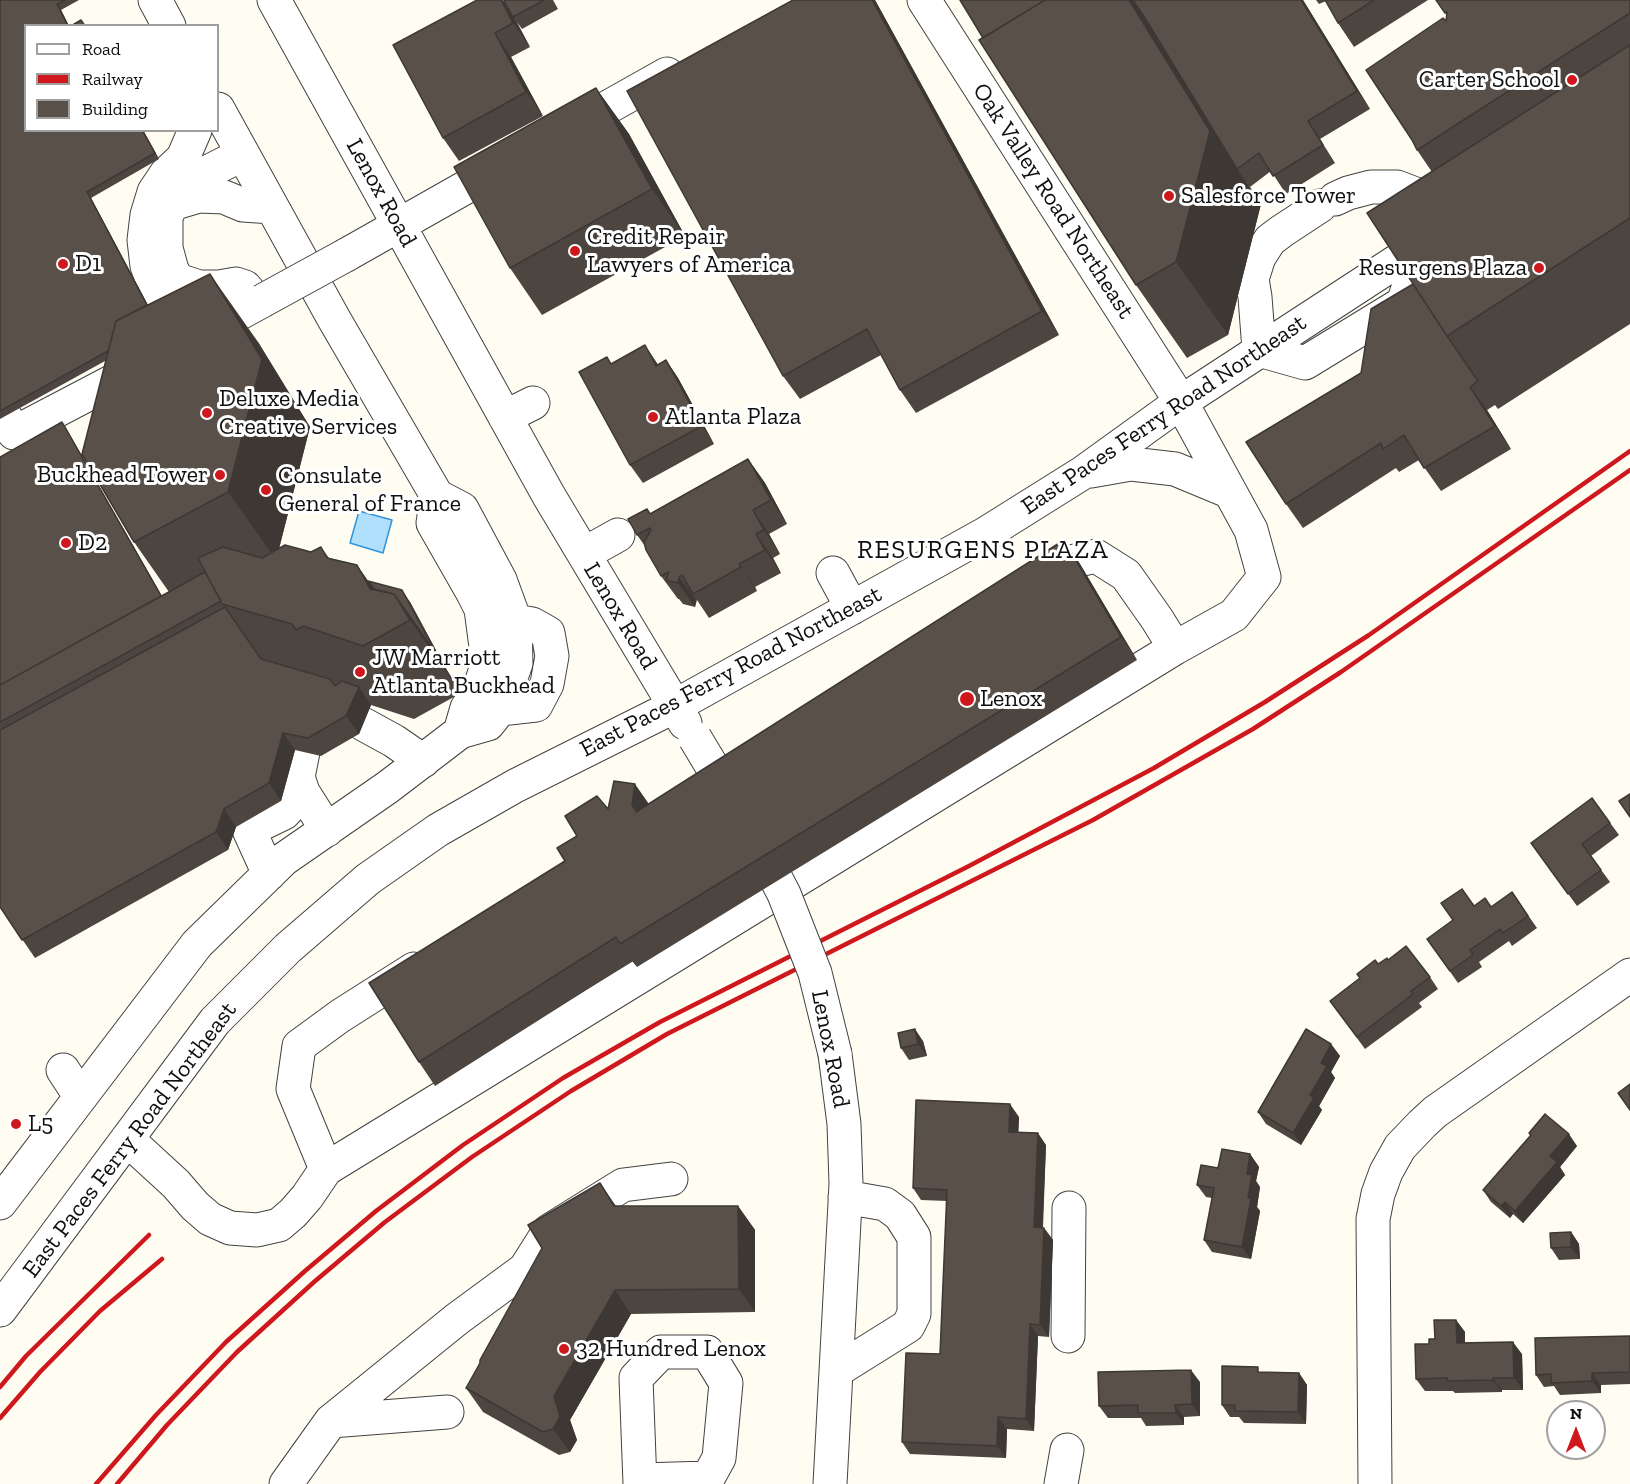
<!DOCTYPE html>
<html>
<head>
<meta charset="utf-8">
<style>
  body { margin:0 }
  #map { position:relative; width:1630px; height:1484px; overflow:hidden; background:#fffdf2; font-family:"Zilla Slab",serif }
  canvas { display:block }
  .legend { position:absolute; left:24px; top:24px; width:195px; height:108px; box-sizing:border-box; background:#fff; border:2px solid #9f9f9f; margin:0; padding:8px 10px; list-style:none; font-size:18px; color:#0f0f0f }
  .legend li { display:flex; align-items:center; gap:12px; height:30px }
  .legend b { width:30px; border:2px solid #9f9f9f }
  .north { position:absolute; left:1546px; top:1400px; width:60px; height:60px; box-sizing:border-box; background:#fff; border:2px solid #9f9f9f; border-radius:50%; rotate:0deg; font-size:16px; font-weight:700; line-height:24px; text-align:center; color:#0f0f0f }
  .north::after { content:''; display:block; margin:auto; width:21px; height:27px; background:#cf181d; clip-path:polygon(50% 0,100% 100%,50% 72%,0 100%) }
</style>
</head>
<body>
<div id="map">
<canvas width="1630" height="1484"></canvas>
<ul class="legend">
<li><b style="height:8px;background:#fff"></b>Road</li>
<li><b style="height:8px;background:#cf181d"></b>Railway</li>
<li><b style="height:16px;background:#59504a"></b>Building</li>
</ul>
<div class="north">N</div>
</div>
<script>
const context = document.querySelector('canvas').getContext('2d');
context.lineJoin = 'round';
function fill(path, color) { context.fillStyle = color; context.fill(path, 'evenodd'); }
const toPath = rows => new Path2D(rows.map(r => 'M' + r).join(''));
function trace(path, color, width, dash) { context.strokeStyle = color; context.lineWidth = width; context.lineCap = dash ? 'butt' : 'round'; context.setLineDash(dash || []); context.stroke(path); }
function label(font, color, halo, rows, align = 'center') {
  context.font = font + ' "Zilla Slab",serif'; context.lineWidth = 6; context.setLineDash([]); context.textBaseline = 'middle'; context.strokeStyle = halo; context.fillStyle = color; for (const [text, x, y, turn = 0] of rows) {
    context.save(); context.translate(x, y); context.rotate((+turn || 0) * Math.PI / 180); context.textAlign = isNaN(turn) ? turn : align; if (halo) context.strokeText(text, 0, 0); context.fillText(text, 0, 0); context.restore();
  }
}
const water = toPath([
  [359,511,392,520,383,553,350,543,359,511]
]);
fill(water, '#b0dffc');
trace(water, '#3094db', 1.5);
const minor = toPath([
  [155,0,169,26],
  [274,0,549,496,685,723],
  [571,128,667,74],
  [1335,199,1348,193,1371,187,1397,187,1418,195,1439,214],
  [172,204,199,196,224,197,243,205,272,207],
  [1320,206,1282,231,1270,240,1259,257,1252,279,1255,297,1259,350,1305,363,1403,303,1423,244],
  [346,255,505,165],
  [178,280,199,287,219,287,236,284,245,287,258,303],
  [205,327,172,270,166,248,166,217,177,193,198,177,243,154],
  [200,335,262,301],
  [180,337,156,290,147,266,144,240,147,215,154,192,166,174,183,158,195,130],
  [5,416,14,433,138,368],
  [505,417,533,403],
  [1091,471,1131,464,1175,469,1228,491],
  [437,496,433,523,473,593,481,609,488,662,480,687,467,708,460,732],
  [584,554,618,535],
  [833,573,852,608],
  [1038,578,1058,565,1096,556,1126,575,1157,619,1175,648],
  [500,709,536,705,547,684,552,656,548,633,532,624,515,621],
  [363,724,394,741,423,761],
  [303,752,298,777,303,792],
  [269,874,249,830,284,813,303,792,327,830],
  [63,1070,80,1096],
  [127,1139,176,1184,195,1206,210,1219,230,1228,257,1230,279,1225,293,1213,307,1197,326,1169,1175,648,1234,615,1264,577,1251,530,1181,402,924,0],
  [326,1169,293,1089,299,1046,340,1016,414,969],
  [0,1203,197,944,284,859,388,787,460,732,488,724,500,709,516,663,515,621,500,580,462,509,437,496,334,319,218,109],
  [0,1310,215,1021,288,948,368,879,438,830,515,786,675,706,985,534,1084,472,1181,402,1434,237],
  [1068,1336,1069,1208],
  [836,1371,908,1326,914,1314,914,1237,900,1215,885,1204,845,1197],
  [331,1421,447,1412],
  [286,1484,331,1421,457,1319,525,1269,549,1231,623,1185,671,1179],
  [640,1484,636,1378,661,1352,707,1352,726,1383,719,1458,708,1478,641,1480],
  [830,1484,846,1184,844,1124,835,1054],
  [1061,1484,1067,1450],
  [1375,1484,1373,1219,1378,1194,1386,1172,1400,1147,1422,1124,1435,1112,1630,975]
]);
trace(minor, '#424242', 35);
trace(minor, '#fff', 33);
trace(toPath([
  [0,1387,26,1356,149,1235],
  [0,1418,40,1372,100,1311,162,1259],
  [96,1484,156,1415,226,1342,305,1271,376,1211,463,1145,563,1078,660,1022,969,866,1154,768,1265,702,1369,635,1630,451],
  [117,1484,167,1425,237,1352,314,1282,385,1222,472,1157,571,1091,667,1034,1093,820,1253,729,1341,672,1630,470]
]), '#cf181d', 4.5);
const minorBridge = toPath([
  [262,301,346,255],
  [695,738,755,838,784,894,815,973,835,1054]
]);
trace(minorBridge, '#424242', 35, []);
trace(minorBridge, '#fff', 33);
fill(toPath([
  [0,0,79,0,61,10,69,26,26,26,143,130,159,159,91,198,148,305,258,342,310,427,279,549,311,552,321,547,329,558,357,565,368,581,410,602,445,667,461,693,414,719,371,705,359,734,321,756,295,750,281,801,236,827,228,850,35,958,0,907,0,457,66,428,162,596,169,592,134,542,105,361,0,419],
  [506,0,553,0,558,9,522,29,517,22,530,47,511,57,543,116,459,161,443,138,507,6],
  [793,0,875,0,1059,335,916,413,900,390,881,355,800,399,783,376],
  [960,0,1303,0,1370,109,1320,139,1335,163,1286,194,1271,171,1250,187,1261,204,1228,335,1187,358,1136,285],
  [1316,0,1428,0,1354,47,1338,23,1326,1,1319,4],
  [1436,0,1630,0,1630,324,1498,409,1495,405,1487,410,1511,449,1441,491,1419,460,1399,472,1396,468,1303,528,1286,504,1361,373,1413,284,1432,172,1417,150,1447,16],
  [596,88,629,134,685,236,542,315,510,268],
  [607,357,611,364,658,365,666,360,678,378,714,444,643,483,630,465],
  [748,459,765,483,787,524,769,534,780,554,773,558,781,573,755,587,757,591,709,618,697,600,695,607,683,604,679,599,678,599,661,576,645,546,637,535,650,514],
  [1064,540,1080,564,1137,660,637,967,632,961,435,1086,419,1062,565,861,577,836,649,804],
  [1592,798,1619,835,1591,856,1610,882,1577,906,1531,843],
  [1512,892,1537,928,1512,946,1509,941,1479,962,1482,967,1458,983,1427,939,1474,905,1491,907],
  [1388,960,1430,977,1438,989,1419,1003,1422,1007,1365,1049,1330,1001,1378,964],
  [923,1041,927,1056,909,1060,901,1048],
  [1331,1044,1340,1056,1331,1072,1335,1078,1319,1106,1322,1110,1301,1145,1266,1124,1258,1112],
  [1019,1117,1018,1132,1046,1145,1043,1228,1044,1228,1053,1240,1049,1337,1038,1336,1034,1431,1007,1429,1006,1458,910,1454,902,1442,940,1354,947,1201,921,1200,913,1188],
  [1529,1133,1577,1146,1560,1167,1565,1175,1523,1223,1513,1214,1510,1218,1491,1202,1483,1190,1530,1136],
  [1250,1154,1259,1167,1256,1181,1260,1187,1257,1207,1260,1211,1251,1259,1212,1252,1204,1240,1212,1198,1206,1197,1197,1185,1218,1168],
  [600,1183,616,1206,738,1206,755,1230,755,1312,631,1314,570,1420,577,1440,570,1452,559,1455,483,1412,466,1388],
  [1571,1232,1579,1244,1580,1259,1559,1260,1551,1248],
  [1456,1320,1465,1332,1465,1343,1522,1354,1523,1390,1502,1390,1502,1392,1455,1393,1453,1391,1425,1391,1416,1379,1429,1344],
  [1630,1336,1630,1384,1601,1385,1601,1393,1560,1395,1554,1386,1544,1387,1536,1375],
  [1261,1372,1299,1373,1307,1385,1306,1424,1244,1423,1239,1417,1230,1417,1222,1405],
  [1200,1382,1200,1416,1184,1417,1184,1425,1146,1426,1141,1418,1108,1418,1099,1406]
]), '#4d4540');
fill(toPath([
  [501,0,503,0,512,14,513,17,530,47,513,23],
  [872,0,875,0,1059,335,1042,311],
  [1129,0,1133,0,1158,36,1237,169,1261,204,1228,335,1176,262],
  [1301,0,1303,0,1370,109,1357,91],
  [57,4,61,10,69,26,68,26],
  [495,33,511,57,543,116,526,92],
  [596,88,629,134,685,236,652,189],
  [142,130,143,130,159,159,155,153],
  [87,192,91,198,161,330,157,324],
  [210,274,258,342,310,427,276,560,228,492],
  [645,345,657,363,669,384,656,366],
  [666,360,678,378,714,444,702,426],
  [1470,387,1487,410,1511,449,1495,426],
  [62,422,66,428,176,621,172,615],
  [748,459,765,483,787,524,771,500],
  [753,510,769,534,780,554,764,530],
  [756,534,773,558,781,573,765,550],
  [1064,540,1080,564,1137,660,1121,637],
  [739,564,755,587,757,591],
  [357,565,399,626,370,589],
  [679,577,696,600,695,607,678,583],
  [402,590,410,602,445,667,461,693,410,620,394,594],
  [359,687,371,705,359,734,346,716],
  [283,733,295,750,281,801,269,783],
  [635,784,651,807,648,829,632,805],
  [224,809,236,827,228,850,216,832],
  [915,1029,923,1041,927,1056,918,1044],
  [1331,1044,1340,1056,1331,1072,1335,1078,1319,1106,1322,1110,1301,1145,1293,1133,1321,1063],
  [1010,1104,1019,1117,1018,1144,1009,1132],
  [1038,1133,1046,1145,1042,1239,1034,1227],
  [1569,1134,1577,1146,1560,1167,1565,1175,1523,1223,1515,1211,1550,1156],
  [1250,1154,1259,1167,1256,1181,1260,1187,1257,1207,1260,1211,1251,1259,1242,1247,1247,1174],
  [600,1183,616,1207,614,1206],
  [1505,1202,1513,1214,1510,1218,1501,1206],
  [738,1206,755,1230,755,1312,739,1289],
  [1044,1228,1053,1240,1049,1337,1040,1325],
  [1571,1232,1579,1244,1580,1259,1571,1247],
  [615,1290,631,1314,570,1420,577,1440,570,1452,553,1429,554,1396],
  [1456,1320,1465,1332,1465,1355,1457,1343],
  [1030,1324,1038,1336,1034,1431,1026,1419],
  [1513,1342,1522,1354,1523,1390,1514,1378],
  [1191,1370,1200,1382,1200,1416,1192,1404],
  [1299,1373,1307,1385,1306,1424,1298,1412],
  [1592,1373,1601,1385,1601,1393,1592,1381],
  [1493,1378,1502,1390,1502,1392,1493,1380],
  [1175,1405,1184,1417,1184,1425,1176,1413],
  [998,1417,1007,1429,1006,1458,997,1446]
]), '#3e3834');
const building = toPath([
  [0,0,65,0,57,4,68,26,26,26,26,130,142,130,155,153,87,192,147,305,116,321,108,351,0,411,0,0],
  [477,0,501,0,513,23,495,33,526,92,443,138,393,45,477,0],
  [506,0,544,0,513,17,504,1,506,0],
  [793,0,872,0,1042,311,900,390,867,329,783,376,627,91,793,0],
  [960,0,1045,0,983,38,960,0],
  [1045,0,1129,0,1210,131,1176,262,1136,285,979,40,1045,0],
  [1133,0,1301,0,1357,91,1308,121,1323,145,1273,176,1259,153,1237,169,1145,18,1133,0],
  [1325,0,1374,0,1338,23,1325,0],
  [1436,0,1630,0,1630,13,1417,150,1412,140,1366,70,1443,18,1446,21,1447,12,1445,13,1436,0],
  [81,20,85,26,71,26,81,20],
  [1630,45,1630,218,1447,336,1367,213,1630,45],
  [596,88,652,189,510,268,454,167,596,88],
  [210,274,262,359,228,492,134,542,82,454,116,321,210,274],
  [1413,284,1447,336,1478,381,1470,387,1495,426,1424,468,1404,435,1383,449,1381,443,1286,504,1246,442,1361,373,1371,309,1413,284],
  [645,345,656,366,666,360,702,426,630,465,579,372,607,357,611,364,645,345],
  [62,422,161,596,0,685,0,457,62,422],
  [748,459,771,500,753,510,764,530,756,534,765,550,739,564,741,567,693,594,682,575,679,577,678,583,666,580,669,572,661,576,646,550,644,542,651,530,650,528,637,535,628,519,647,509,650,514,748,459],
  [1064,540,1121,637,620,944,616,937,419,1062,369,983,565,861,557,848,577,836,565,816,597,796,608,809,614,781,635,784,632,805,636,812,1064,540],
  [285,545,311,552,321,547,327,558,357,565,370,589,394,594,410,620,363,646,303,626,296,630,292,624,222,604,198,558,223,547,262,558,285,545],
  [205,572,221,601,0,722,0,685,205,572],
  [368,581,402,590,437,655,394,594,374,589,368,581],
  [225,607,261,659,330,679,335,686,342,681,359,687,346,716,308,738,283,733,269,783,224,809,216,832,22,940,0,907,0,730,225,607],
  [1630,794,1630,817,1619,801,1630,794],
  [1592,798,1610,823,1582,844,1601,870,1568,894,1531,843,1592,798],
  [1462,889,1474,906,1485,898,1491,907,1512,892,1528,916,1503,933,1500,929,1470,950,1473,955,1450,971,1427,939,1453,920,1441,903,1462,889],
  [1406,946,1430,977,1411,991,1413,994,1357,1037,1330,1001,1360,978,1357,974,1375,960,1378,964,1387,958,1388,960,1406,946],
  [915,1029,918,1044,901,1048,898,1033,915,1029],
  [1306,1029,1331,1044,1321,1063,1327,1066,1310,1095,1314,1098,1293,1133,1258,1112,1306,1029],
  [1630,1084,1630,1110,1618,1093,1630,1084],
  [916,1100,1010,1104,1009,1132,1038,1133,1034,1227,1044,1228,1040,1325,1030,1324,1026,1419,998,1417,997,1446,902,1442,906,1353,940,1354,947,1190,913,1188,916,1100],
  [1545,1114,1569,1134,1550,1156,1557,1162,1515,1211,1505,1202,1501,1206,1483,1190,1531,1135,1529,1133,1545,1114],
  [1222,1149,1250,1154,1247,1174,1252,1175,1248,1198,1251,1199,1242,1247,1204,1240,1214,1188,1197,1185,1201,1165,1218,1168,1222,1149],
  [600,1183,614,1206,738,1206,739,1289,615,1290,554,1396,560,1417,553,1429,543,1432,466,1388,480,1363,480,1360,542,1248,528,1225,600,1183],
  [1571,1232,1571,1247,1551,1248,1550,1233,1571,1232],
  [1434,1320,1456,1320,1457,1343,1513,1342,1514,1378,1493,1378,1493,1380,1447,1381,1447,1378,1416,1379,1415,1344,1429,1344,1429,1339,1435,1339,1434,1320],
  [1630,1336,1630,1372,1592,1373,1592,1381,1551,1383,1551,1374,1536,1375,1535,1338,1630,1336],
  [1222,1366,1258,1367,1258,1372,1299,1373,1298,1412,1235,1411,1235,1405,1222,1405,1222,1366],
  [1191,1370,1192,1404,1175,1405,1176,1413,1138,1413,1138,1405,1099,1406,1098,1372,1191,1370]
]);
fill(building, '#59504a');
trace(building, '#3e3834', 1.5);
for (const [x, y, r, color] of [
  [1572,80,6,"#cf181d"],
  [1169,196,6,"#cf181d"],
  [575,251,6,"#cf181d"],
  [63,264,6,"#cf181d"],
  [1539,268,6,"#cf181d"],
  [207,413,6,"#cf181d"],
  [653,417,6,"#cf181d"],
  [220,475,6,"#cf181d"],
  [266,490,6,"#cf181d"],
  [66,543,6,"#cf181d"],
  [360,672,6,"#cf181d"],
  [967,699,8,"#cf181d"],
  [16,1124,6,"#cf181d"],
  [564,1349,6,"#cf181d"]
]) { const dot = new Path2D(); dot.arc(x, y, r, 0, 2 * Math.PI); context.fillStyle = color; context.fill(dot); trace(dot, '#fff', 2); }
label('24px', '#0f0f0f', '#fff', [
  ["Carter School",1560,80,"right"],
  ["Salesforce Tower",1181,196],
  ["Credit Repair",587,237],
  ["Lawyers of America",587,265],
  ["D1",75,264],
  ["Resurgens Plaza",1527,268,"right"],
  ["Deluxe Media",219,399],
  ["Creative Services",219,427],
  ["Atlanta Plaza",665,417],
  ["Buckhead Tower",208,475,"right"],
  ["Consulate",278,476],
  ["General of France",278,504],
  ["D2",78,543],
  ["JW Marriott",372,658],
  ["Atlanta Buckhead",372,686],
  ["Lenox",980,699],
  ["L5",28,1124],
  ["32 Hundred Lenox",576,1349]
], 'left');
label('24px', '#0f0f0f', '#fff', [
  ["Lenox Road",381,193,61],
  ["Oak Valley Road Northeast",1053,201,57],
  ["East Paces Ferry Road Northeast",1164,415,-34],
  ["Lenox Road",620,616,59],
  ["East Paces Ferry Road Northeast",731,672,-28],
  ["Lenox Road",830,1049,79],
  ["East Paces Ferry Road Northeast",130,1140,-53]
]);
context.letterSpacing = '1.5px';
label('26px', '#0f0f0f', '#fff', [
  ["RESURGENS PLAZA",983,551]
]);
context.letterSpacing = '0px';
</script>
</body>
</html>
